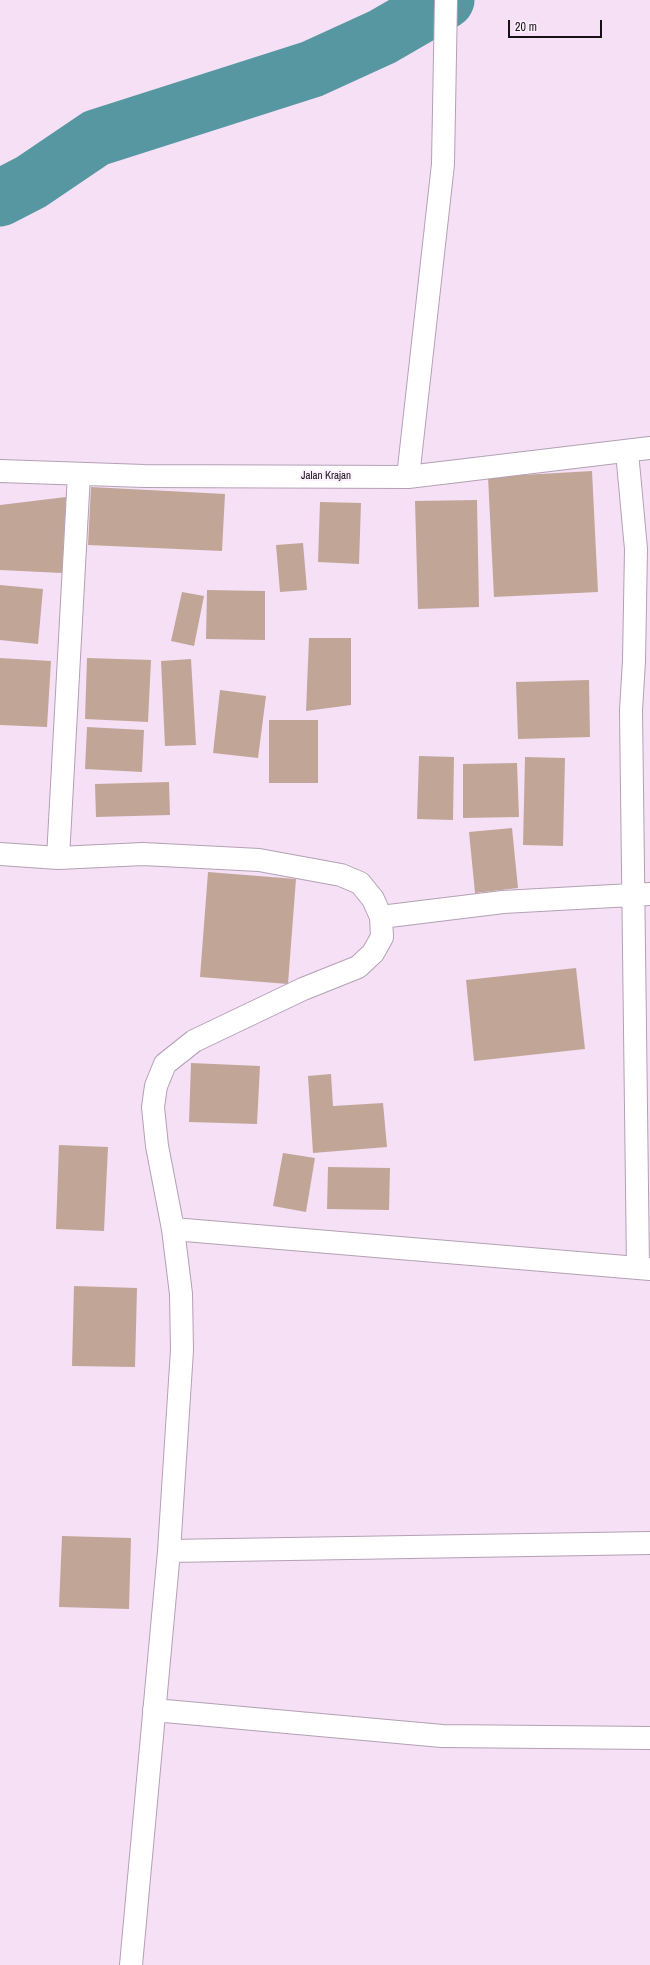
<!DOCTYPE html>
<html>
<head>
<meta charset="utf-8">
<style>
  body { margin:0 }
  #map { position:relative; width:650px; height:1965px; overflow:hidden; background:#f5e0f6; font-family:"Archivo Narrow",sans-serif }
  canvas { display:block }
  .scale { position:absolute; left:508px; top:20px; width:94px; height:18px; box-sizing:border-box; border:2px solid #171017; border-top:0; padding-left:5px; font-size:12px; line-height:14px; white-space:nowrap; color:#171017; -webkit-text-stroke:3px #fdf0fe; paint-order:stroke }
</style>
</head>
<body>
<div id="map">
<canvas width="650" height="1965"></canvas>
<div class="scale">20 m</div>
</div>
<script>
const context = document.querySelector('canvas').getContext('2d');
context.lineJoin = 'round';
const toPath = rows => new Path2D(rows.map(r => 'M' + r).join(''));
function trace(path, color, width, dash) { context.strokeStyle = color; context.lineWidth = width; context.lineCap = dash ? 'butt' : 'round'; context.setLineDash(dash || []); context.stroke(path); }
function fill(path, color) { context.fillStyle = color; context.fill(path, 'evenodd'); }
function label(font, color, halo, rows, align = 'center') {
  context.font = font + ' "Archivo Narrow",sans-serif'; context.lineWidth = 4; context.setLineDash([]); context.textBaseline = 'middle'; context.strokeStyle = halo; context.fillStyle = color; for (const [text, x, y, turn = 0] of rows) {
    context.save(); context.translate(x, y); context.rotate((+turn || 0) * Math.PI / 180); context.textAlign = isNaN(turn) ? turn : align; if (halo) context.strokeText(text, 0, 0); context.fillText(text, 0, 0); context.restore();
  }
}
trace(toPath([
  [0,198,31,182,96,138,312,69,382,37,446,0]
]), '#5697a2', 57);
fill(toPath([
  [592,471,598,592,494,597,488,477],
  [91,487,225,494,222,551,88,545],
  [66,497,62,573,0,570,0,505],
  [477,500,479,607,418,609,415,501],
  [320,502,361,503,359,564,318,562],
  [303,543,307,590,280,592,276,545],
  [0,585,43,589,38,644,0,640],
  [207,590,265,591,265,640,206,639],
  [182,592,204,596,194,646,171,641],
  [309,638,351,638,351,705,306,711],
  [0,658,51,661,47,727,0,725],
  [87,658,151,660,148,722,85,719],
  [191,659,196,745,165,746,161,661],
  [589,680,590,737,518,739,516,682],
  [220,690,266,696,258,758,213,753],
  [269,720,318,720,318,783,269,783],
  [87,727,144,730,142,772,85,769],
  [419,756,454,757,453,820,417,819],
  [525,757,565,758,563,846,523,845],
  [517,763,519,817,463,818,463,764],
  [169,782,170,815,96,817,95,784],
  [512,828,518,888,475,893,469,832],
  [208,872,296,879,288,984,200,977],
  [576,968,585,1049,474,1061,466,980],
  [191,1063,260,1066,257,1124,189,1122],
  [331,1074,333,1106,383,1103,387,1147,313,1153,308,1076],
  [59,1145,108,1147,104,1231,56,1229],
  [283,1153,315,1158,306,1212,273,1206],
  [328,1167,390,1168,389,1210,327,1209],
  [74,1286,137,1288,135,1367,72,1366],
  [62,1536,131,1538,129,1609,59,1607]
]), '#c1a698');
const street = toPath([
  [627,452,636,549,634,661,631,710,638,1268],
  [0,471,144,476,408,477,650,448],
  [408,477,443,164,446,0],
  [0,854,58,858,143,854,259,860,341,875,360,883,373,899,381,917,382,937,373,953,358,967,303,989,194,1041,165,1064,156,1086,153,1107,157,1146,173,1229,181,1294,182,1350,169,1551],
  [58,858,79,474],
  [381,917,503,902,650,894],
  [173,1229,650,1269],
  [154,1710,442,1736,650,1738],
  [131,1965,169,1551,650,1543]
]);
trace(street, '#b4a0b5', 24);
trace(street, '#fff', 22);
label('11px', '#171017', '#fdf0fe', [
  ["Jalan Krajan",326,476]
]);
</script>
</body>
</html>
